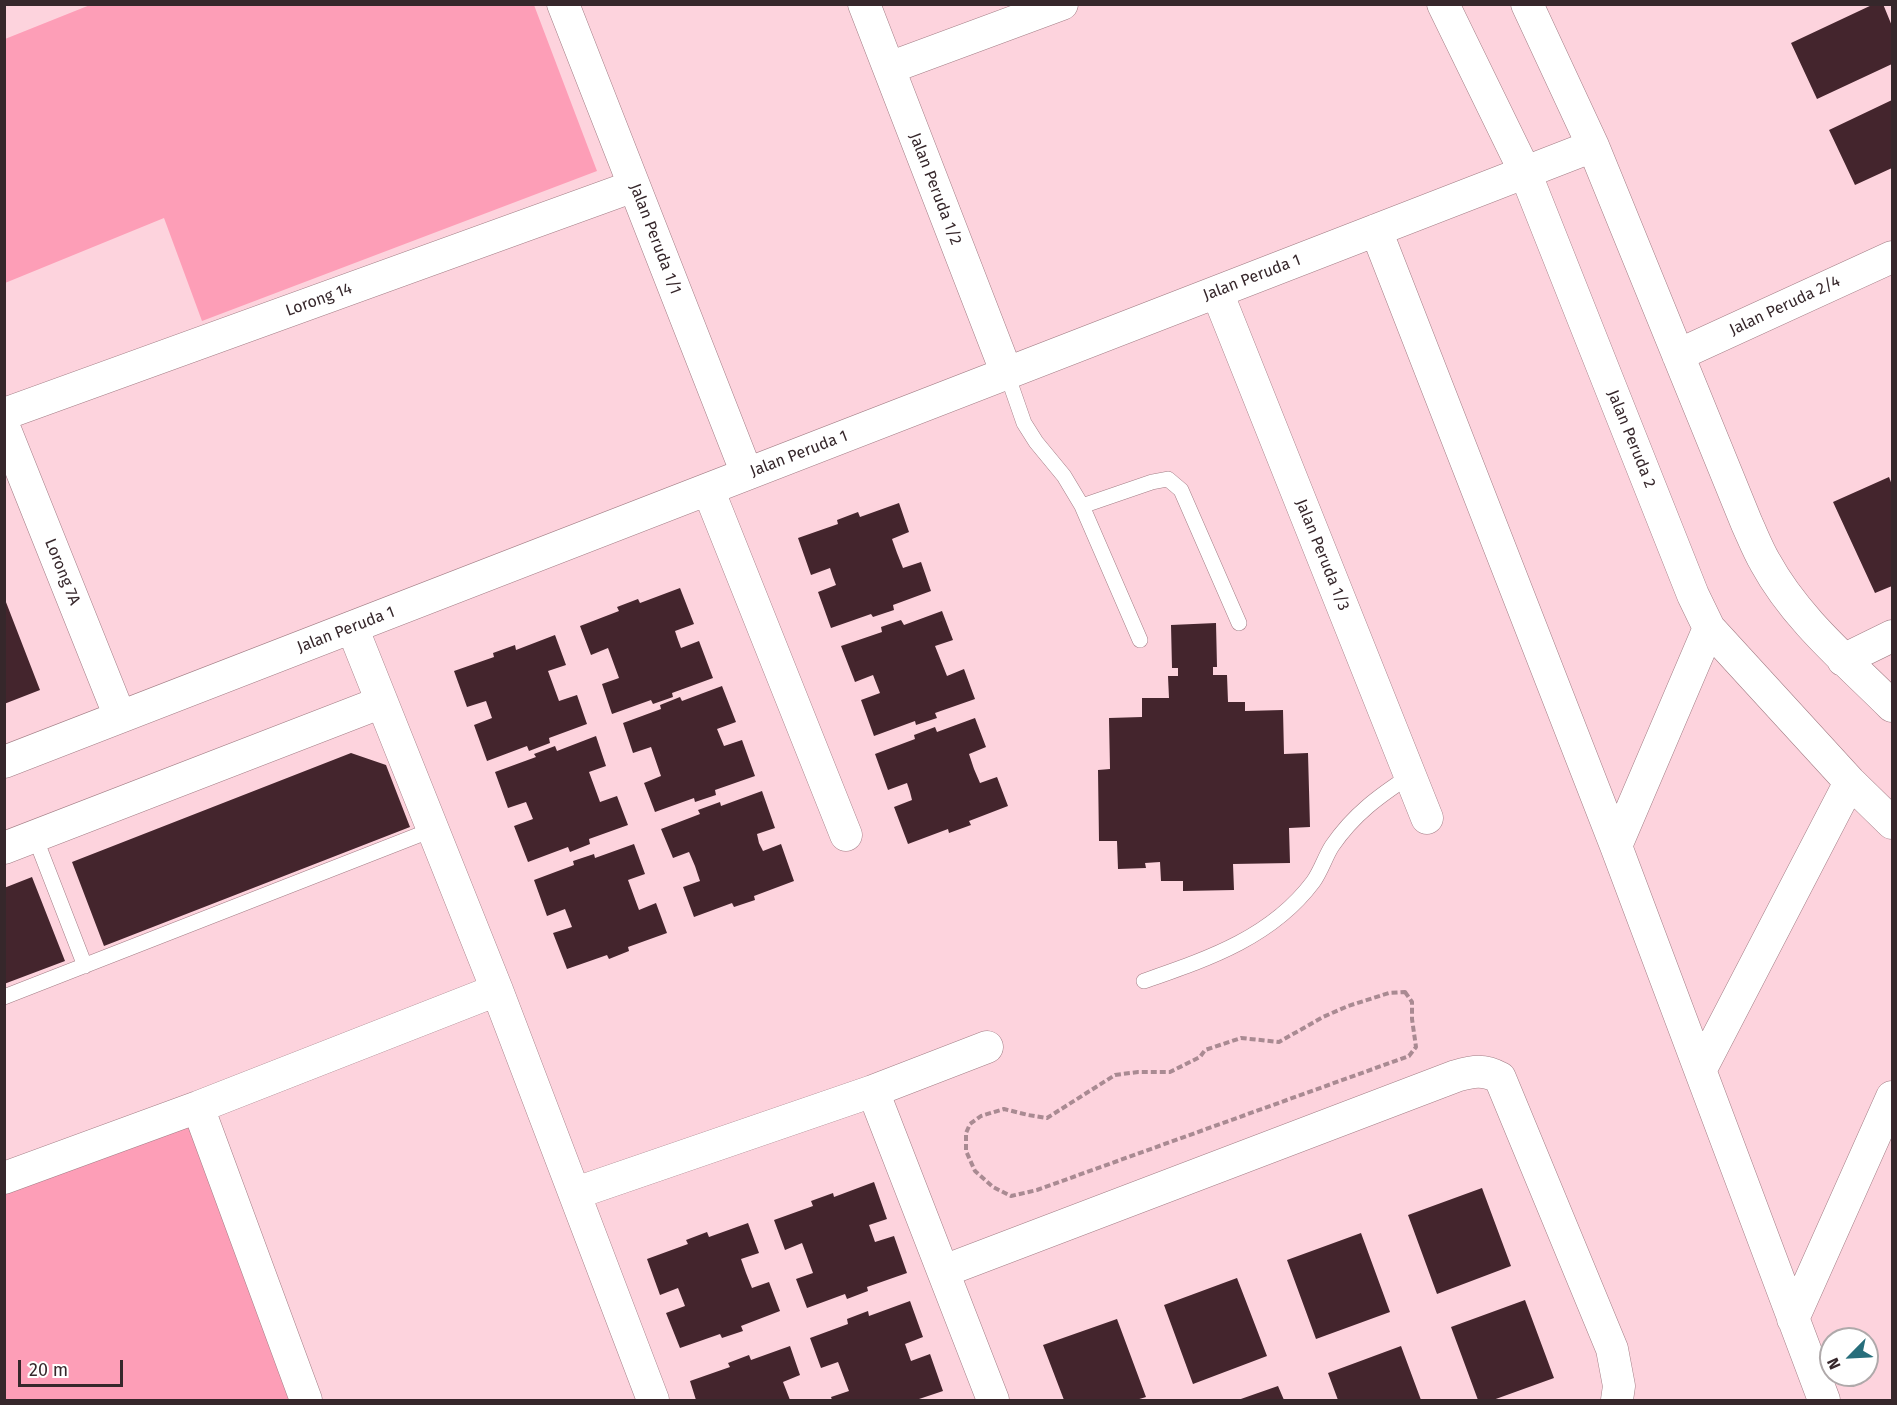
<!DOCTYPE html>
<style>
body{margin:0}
#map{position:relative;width:1897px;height:1405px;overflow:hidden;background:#fdd3dd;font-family:"Fira Sans",sans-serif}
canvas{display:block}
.frame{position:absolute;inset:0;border:6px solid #36272b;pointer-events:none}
.north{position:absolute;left:1819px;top:1327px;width:60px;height:60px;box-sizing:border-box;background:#fff;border:2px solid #afa9aa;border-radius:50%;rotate:246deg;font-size:16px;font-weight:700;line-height:24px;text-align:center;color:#36272b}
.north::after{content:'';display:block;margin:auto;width:21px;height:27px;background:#276e7b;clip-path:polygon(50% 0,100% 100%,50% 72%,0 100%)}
.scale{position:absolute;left:18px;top:1360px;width:105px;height:27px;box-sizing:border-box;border:3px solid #36272b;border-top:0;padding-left:8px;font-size:18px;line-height:21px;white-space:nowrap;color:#36272b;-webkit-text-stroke:4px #fff;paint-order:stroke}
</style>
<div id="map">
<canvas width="1897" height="1405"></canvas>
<div class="frame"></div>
<div class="north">N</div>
<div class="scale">20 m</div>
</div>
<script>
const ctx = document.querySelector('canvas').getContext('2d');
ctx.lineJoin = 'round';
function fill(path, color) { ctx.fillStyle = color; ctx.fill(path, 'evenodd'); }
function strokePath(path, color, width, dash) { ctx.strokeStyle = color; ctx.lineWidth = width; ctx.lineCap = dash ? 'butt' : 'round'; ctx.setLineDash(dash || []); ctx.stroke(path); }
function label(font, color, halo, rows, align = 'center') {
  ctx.font = font + ' "Fira Sans",sans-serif'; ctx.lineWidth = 6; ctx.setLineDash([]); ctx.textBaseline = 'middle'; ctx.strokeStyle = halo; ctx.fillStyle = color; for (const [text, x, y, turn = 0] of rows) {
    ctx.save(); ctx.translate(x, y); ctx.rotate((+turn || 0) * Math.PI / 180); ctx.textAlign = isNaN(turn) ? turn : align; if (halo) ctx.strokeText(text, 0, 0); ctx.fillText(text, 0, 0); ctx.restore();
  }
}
fill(new Path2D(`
 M90 5H534L597 171 202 321 164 218 5 283V39Z
 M194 1125 296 1400H5V1193Z`), '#fd9eb7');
fill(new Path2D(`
 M1874 4H1883L1892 26V64L1817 99 1791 43Z
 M1892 100V168L1855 185 1829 130Z
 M1889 477 1892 485V586L1875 593 1833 502Z
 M899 503 909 532 892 539 897 553 903 568 921 562 931 591 893 605 894 610 873 617 871 614 831 628 818 592 836 585 833 577 830 568 811 575 798 538 838 524 837 520 858 512 860 517Z
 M680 588 694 624 675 631 678 640 681 648 699 641 713 678 672 693 673 697 653 704 651 700 612 714 602 684 619 678 608 648 591 655 580 626 619 611 617 607 638 599 640 603Z
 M4 597 40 690 4 704Z
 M942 611 953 640 935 646 947 676 964 669 975 699 935 713 937 718 916 725 915 721 874 736 861 700 880 693 873 675 855 682 841 646 882 632 881 627 901 620 904 625Z
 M1216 623 1217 667H1213V675H1227L1228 702H1245V711L1283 710 1284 754 1308 753 1310 827 1289 828 1290 863 1233 864 1234 890 1183 891V881H1161L1160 862 1145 863 1146 868 1118 869 1117 841H1099L1098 770 1110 769 1109 718 1142 717V698H1169L1168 676H1178V668H1172L1171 625Z
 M555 635 566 665 548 671 559 701 577 695 587 724 549 738 550 743 529 751 527 746 487 761 474 725 492 718 486 701 467 707 454 671 494 657 493 653 515 645 516 650Z
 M722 686 736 722 717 729 724 746 742 740 755 776 715 790 716 795 695 802 694 798 655 812 644 783 661 776 651 747 633 753 623 723 661 709 660 705 680 697 682 701Z
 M975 718 986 747 969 754 974 769 980 783 997 777 1008 806 969 821 971 825 949 833 948 829 908 844 894 807 912 800 910 792 907 783 888 790 875 754 915 739 914 735 935 727 937 732Z
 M596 736 606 766 589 772 600 802 617 796 628 825 589 839 590 844 570 852 568 847 528 862 514 826 533 819 526 802 508 808 495 772 536 757 534 754 555 746 557 751Z
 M351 753 386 765 410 827 104 946 72 862Z
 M762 791 775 828 757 834 759 843 763 851 781 844 794 881 754 896 755 900 734 907 732 903 694 917 683 887 700 881 695 866 689 852 673 858 661 829 700 814 698 810 720 802 721 806Z
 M634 844 645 874 628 880 639 910 656 903 667 933 628 947 629 951 609 959 607 955 567 969 553 933 572 927 565 909 547 916 534 880 574 865 573 861 594 854 595 858Z
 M32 877 65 961 4 984V888Z
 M874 1182 887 1219 869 1225 875 1242 894 1236 907 1273 867 1287 868 1291 847 1299 845 1294 807 1308 796 1279 813 1273 802 1243 785 1250 774 1220 813 1206 811 1201 833 1193 834 1197Z
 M1482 1188 1511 1266 1437 1294 1408 1215Z
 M748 1223 759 1253 741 1259 746 1273 752 1288 769 1282 780 1311 741 1326 743 1331 722 1338 720 1334 680 1348 666 1313 685 1306 678 1288 660 1295 647 1259 688 1244 686 1240 707 1232 709 1237Z
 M1361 1233 1390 1312 1316 1339 1287 1260Z
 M1237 1278 1267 1356 1193 1384 1164 1305Z
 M1525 1300 1554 1378 1493 1400H1478L1451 1327Z
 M910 1301 923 1337 905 1344 911 1361 930 1354 943 1391 916 1400H832L831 1397 849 1391 838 1362 821 1368 810 1338 848 1324 847 1319 868 1311 869 1316Z
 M1117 1319 1146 1397 1136 1400H1064L1043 1345Z
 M790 1346 800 1375 783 1382 790 1400H696L690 1381 730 1367 728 1363 749 1355 751 1360Z
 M1401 1346 1421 1400H1338L1328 1373Z
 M1278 1386 1284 1400H1238Z`), '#44252d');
const lane = new Path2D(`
 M1007 374 1024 423 1036 442 1064 476 1082 506 1140 640
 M1082 506 1152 482 1168 479 1181 490 1239 623
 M35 837 85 966
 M1144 981C1207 959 1271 938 1313 882 1321 871 1325 857 1332 846 1354 814 1379 796 1411 775
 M4 997 434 829`);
const street = new Path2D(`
 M563 4 747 474
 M864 4 1007 374
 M1443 4 1525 172 1693 595 1709 628 1850 782 1892 823
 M1527 4 1593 146 1747 524C1753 537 1758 550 1765 562 1796 619 1847 661 1892 706
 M889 68 1062 4
 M1376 230 1616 846 1824 1400
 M1217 292 1427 818
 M1678 355 1892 257
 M4 414 634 186
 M4 427 120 717
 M708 489 846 835
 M352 627 497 990 653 1400
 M1843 660 1892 636
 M4 762 1593 146
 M1616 846 1709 628
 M4 848 382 702
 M1701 1069 1850 782
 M873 1091 987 1047
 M198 1107 306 1400
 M4 1178 198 1107 497 990
 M576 1193 873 1091 993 1400
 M944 1271 1456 1076C1473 1071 1484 1069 1500 1078L1612 1349 1619 1386 1617 1400
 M1793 1319 1892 1097`);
strokePath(lane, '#a27d85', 16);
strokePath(street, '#a27d85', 33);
strokePath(new Path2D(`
 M1405 992 1412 1002V1019L1416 1047 1409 1056 1037 1190 1011 1196 993 1187 975 1171 966 1151V1133L970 1124 981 1116 1004 1109 1028 1115 1047 1118 1115 1075 1138 1072H1170L1200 1057 1205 1050 1241 1038 1279 1042 1323 1017 1348 1006 1389 993Z`), '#a98a92', 4, [6, 3]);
strokePath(lane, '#fff', 15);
strokePath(street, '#fff', 32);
label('16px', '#36272b', '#fff', [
 ["Jalan Peruda 1/2",935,189,69],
 ["Jalan Peruda 1/1",655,239,69],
 ["Jalan Peruda 1",1252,278,-21],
 ["Lorong 14",319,300,-20],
 ["Jalan Peruda 2/4",1785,306,-25],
 ["Jalan Peruda 2",1631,439,68],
 ["Jalan Peruda 1",799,454,-21],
 ["Jalan Peruda 1/3",1322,555,68],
 ["Lorong 7A",62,572,68],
 ["Jalan Peruda 1",346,630,-21]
]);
</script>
